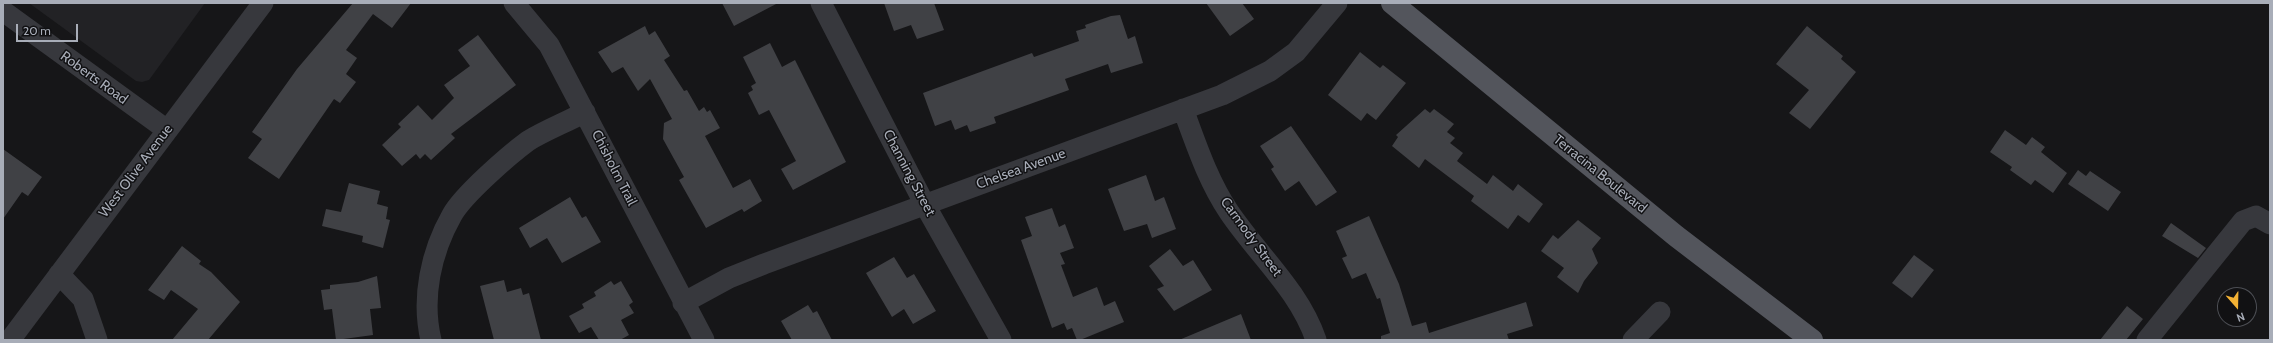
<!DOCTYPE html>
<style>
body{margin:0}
#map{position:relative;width:2273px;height:343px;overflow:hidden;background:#161618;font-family:Cabin,sans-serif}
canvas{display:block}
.frame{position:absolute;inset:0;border:4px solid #a8adb8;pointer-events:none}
.north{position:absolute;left:2217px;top:287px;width:40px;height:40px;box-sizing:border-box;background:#111113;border:1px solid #4d4f55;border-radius:50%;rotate:160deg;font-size:11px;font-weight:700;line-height:16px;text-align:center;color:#a8adb8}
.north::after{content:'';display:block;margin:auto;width:14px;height:18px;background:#f2b134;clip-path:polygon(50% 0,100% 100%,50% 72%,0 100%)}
.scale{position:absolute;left:16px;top:24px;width:62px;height:18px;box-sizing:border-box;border:2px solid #a8adb8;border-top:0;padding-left:5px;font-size:12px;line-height:14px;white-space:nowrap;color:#a8adb8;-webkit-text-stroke:3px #111113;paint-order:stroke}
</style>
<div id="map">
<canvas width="2273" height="343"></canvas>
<div class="frame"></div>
<div class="north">N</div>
<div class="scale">20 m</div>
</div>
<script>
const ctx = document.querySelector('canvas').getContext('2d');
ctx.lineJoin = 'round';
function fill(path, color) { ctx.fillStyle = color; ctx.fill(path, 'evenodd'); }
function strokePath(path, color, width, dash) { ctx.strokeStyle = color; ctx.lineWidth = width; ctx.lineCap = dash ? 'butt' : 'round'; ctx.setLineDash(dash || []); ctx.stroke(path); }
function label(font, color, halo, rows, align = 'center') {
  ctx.font = font + ' Cabin,sans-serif'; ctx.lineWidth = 3; ctx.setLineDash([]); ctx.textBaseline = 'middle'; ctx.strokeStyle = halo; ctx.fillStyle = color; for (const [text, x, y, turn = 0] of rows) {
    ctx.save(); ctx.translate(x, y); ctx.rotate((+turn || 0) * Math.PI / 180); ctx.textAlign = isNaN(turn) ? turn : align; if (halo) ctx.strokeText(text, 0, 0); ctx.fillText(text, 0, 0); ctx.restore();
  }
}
fill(new Path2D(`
 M29 3H205L149 80 142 82 136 81Z`), '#222225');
fill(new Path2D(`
 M353 3H411L392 28 373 14 346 50 357 58 346 74 356 82 340 103 334 99 279 179 248 158 262 139 252 132 297 69Z
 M722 3H778L734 26Z
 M884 3H934L944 30 917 39 911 25 894 31Z
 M1206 3H1242L1254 19 1230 36Z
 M1120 15 1128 39 1135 36 1143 63 1111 73 1108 64 1065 79 1069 90 994 117 996 123 970 132 967 125 955 130 951 120 935 126 923 93 1032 53 1034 57 1079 41 1076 31 1086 28 1085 25 1111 16Z
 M645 26 649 35 655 31 670 56 664 60 684 91 687 90 699 111 704 107 707 112 710 110 720 128 705 136 733 188 750 179 762 201 744 212 742 209 706 228 679 180 684 177 663 139 664 123 672 119 650 79 638 91 623 67 612 73 598 52Z
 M1807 26 1843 56 1841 59 1856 72 1810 129 1789 113 1809 90 1776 64Z
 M478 35 516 85 451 134 455 138 431 160 425 154 420 159 416 154 402 166 382 145 401 127 398 124 418 105 432 120 454 98 444 85 470 66 458 50Z
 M770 43 782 67 795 60 846 162 793 190 781 169 796 161 769 110 759 115 748 93 753 90 751 86 756 83 743 57Z
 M1360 52 1380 68 1383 65 1406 83 1376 120 1367 113 1361 121 1328 95Z
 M1425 109 1430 113 1434 109 1454 124 1447 132 1455 138 1450 143 1463 153 1457 161 1487 184 1493 175 1513 191 1518 184 1543 204 1529 223 1518 215 1508 229 1471 201 1474 196 1425 159 1419 168 1392 146 1398 137 1396 135Z
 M1291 126 1337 192 1316 206 1299 181 1285 191 1271 169 1274 167 1260 146Z
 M2005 130 2026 145 2032 137 2045 147 2041 152 2067 173 2053 193 2035 180 2031 185 2010 170 2012 167 1990 152Z
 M3 149 42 177 28 196 22 192 3 219Z
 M2078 170 2086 176 2090 171 2121 192 2108 211 2068 184Z
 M1146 175 1155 201 1164 197 1176 229 1152 238 1147 224 1124 231 1108 189Z
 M349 183 380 191 377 204 388 207 386 219 390 220 383 248 362 242 363 236 322 226 326 209 341 212Z
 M570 197 582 218 586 216 601 242 562 263 547 238 530 248 519 228Z
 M1052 208 1059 227 1065 224 1074 248 1060 253 1065 264 1061 265 1073 297 1097 287 1104 306 1115 301 1124 322 1080 340H1077L1072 328 1067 330 1064 323 1052 328 1021 240 1032 236 1025 217Z
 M1369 216 1399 284 1412 326 1426 322 1429 333 1526 302 1533 326 1507 334 1509 340H1381V336L1390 333 1380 298 1377 299 1366 273 1352 279 1342 258 1347 256 1336 231Z
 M1578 220 1601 238 1592 249 1598 263 1584 281 1578 293 1557 277 1564 268 1541 251 1553 235 1558 239Z
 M2171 223 2206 248 2198 258 2162 236Z
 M182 246 201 261 199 264 211 272 240 302 208 340H172L198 309 171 290 164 300 148 290Z
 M1170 249 1183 266 1193 260 1212 290 1174 311 1157 289 1164 286 1149 266Z
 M1914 255 1934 270 1912 298 1892 283Z
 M894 257 907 278 914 274 936 311 913 324 904 309 892 317 866 273Z
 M377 276 381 308 370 309 373 335 336 340 332 309 324 310 321 290 330 289V285L358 282Z
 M504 280 507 292 521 288 523 295 529 293 541 340H494L480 286Z
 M611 281 614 285 621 281 633 302 629 305 634 313 621 320 629 335 620 340H599L591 327 579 333 569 316 584 308 582 304 596 296 594 292Z
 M808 305 813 313 817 311 832 340H792L781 321Z
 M2127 306 2143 319 2126 340H2100Z
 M1241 314 1251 340H1179Z`), '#404145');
strokePath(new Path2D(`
 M514 3 549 45 704 340
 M821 3 925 205 1001 340
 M3 11 167 130
 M1183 109C1196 144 1208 181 1229 212 1258 255 1299 290 1316 340
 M59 274 83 299 97 340
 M683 303 729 278 764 264 1222 95 1270 71 1296 52 1337 3
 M10 340 263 3
 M431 340C421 298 431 252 452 215 463 195 509 155 528 141 546 130 567 122 585 112
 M1633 340 1660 312
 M2147 340 2243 221 2256 216 2270 224`), '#37383d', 21);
strokePath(new Path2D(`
 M1392 3 1676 236 1812 340`), '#53555c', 22);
label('14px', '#a8adb8', '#111113', [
 ["Roberts Road",94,78,36],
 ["Chisholm Trail",614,168,63],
 ["Chelsea Avenue",1021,169,-20],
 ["West Olive Avenue",136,171,-53],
 ["Channing Street",909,173,62],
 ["Terracina Boulevard",1600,174,39],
 ["Carmody Street",1251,237,54]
]);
</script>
